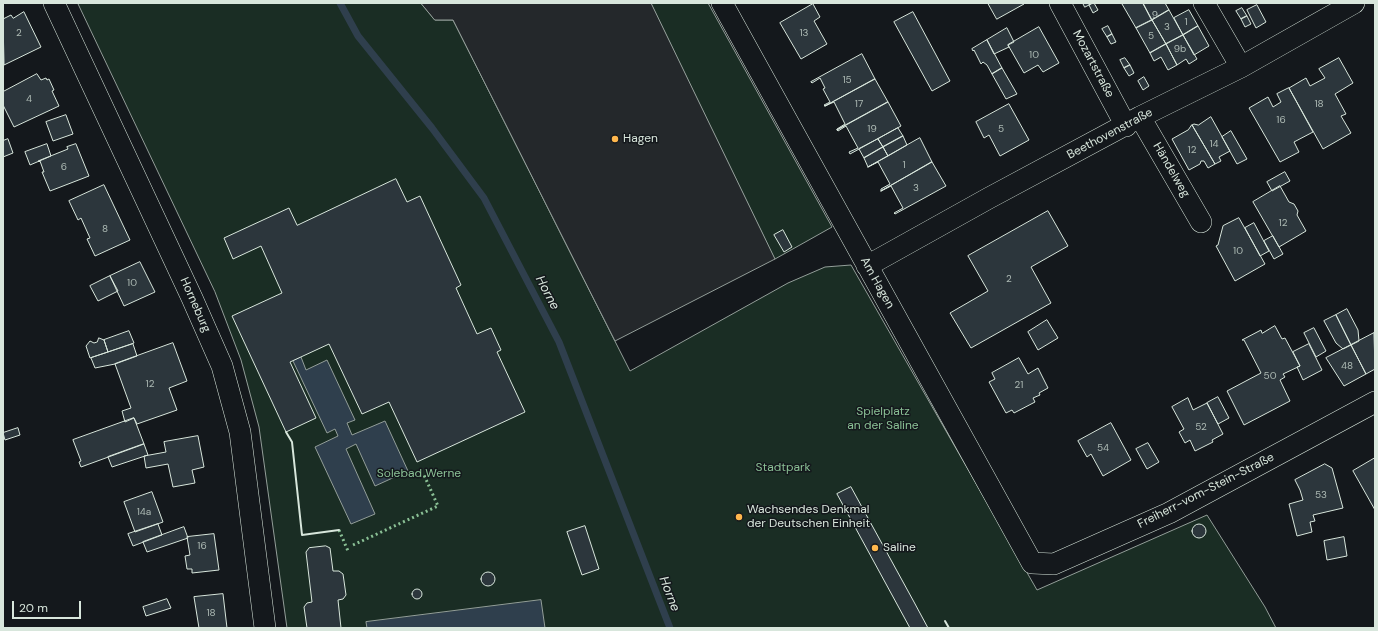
<!DOCTYPE html>
<meta charset="utf-8">
<style>
body{margin:0}
#map{position:relative;width:1378px;height:631px;overflow:hidden;background:#14181c;font-family:"DM Sans",sans-serif}
canvas{display:block}
.frame{position:absolute;inset:0;border:4px solid #d8e6dc;pointer-events:none}
.scale{position:absolute;left:12px;top:601px;width:69px;height:18px;box-sizing:border-box;border:2px solid #d8e6dc;border-top:0;padding-left:5px;font-size:12px;line-height:14px;white-space:nowrap;color:#d8e6dc;-webkit-text-stroke:3px #14181c;paint-order:stroke}
</style>
<div id="map">
<canvas width="1378" height="631"></canvas>
<div class="frame"></div>
<div class="scale">20 m</div>
</div>
<script>
const ctx = document.querySelector('canvas').getContext('2d');
ctx.lineJoin = 'round';
function fill(path, color) { ctx.fillStyle = color; ctx.fill(path, 'evenodd'); }
function strokePath(path, color, width, dash) { ctx.strokeStyle = color; ctx.lineWidth = width; ctx.lineCap = dash ? 'butt' : 'round'; ctx.setLineDash(dash || []); ctx.stroke(path); }
function label(font, color, halo, rows, align = 'center') {
  ctx.font = font + ' "DM Sans",sans-serif'; ctx.lineWidth = 3; ctx.setLineDash([]); ctx.textBaseline = 'middle'; ctx.strokeStyle = halo; ctx.fillStyle = color; for (const [text, x, y, turn = 0] of rows) {
    ctx.save(); ctx.translate(x, y); ctx.rotate((+turn || 0) * Math.PI / 180); ctx.textAlign = isNaN(turn) ? turn : align; if (halo) ctx.strokeText(text, 0, 0); ctx.fillText(text, 0, 0); ctx.restore();
  }
}
const green = new Path2D(`
 M78 3H421L435 20H453L630 371 788 283 825 267 851 265 1037 590 1207 515 1265 607 1276 628H287L259 427 241 360 215 292Z
 M651 3H708L832 227 775 259Z`);
fill(green, '#1a2d24');
strokePath(green, '#939e99', 1);
const parking = new Path2D(`
 M421 3H651L775 259 615 341 453 20H435Z`);
fill(parking, '#24282b');
strokePath(parking, '#939e99', 1);
const water = new Path2D(`
 M301 357 306 370 327 360 355 420 347 423 352 435 385 421 408 471 375 486 356 444 346 449 375 514 351 524 315 447 338 436 335 429 327 433 293 361Z
 M541 600 545 628H367L366 622Z`);
fill(water, '#2f3f4d');
strokePath(water, '#939e99', 1);
strokePath(new Path2D(`
 M340 3 358 36 432 128 484 198 559 342 670 628`), '#2f3f4d', 7);
const building = new Path2D(`
 M988 3H1023L1024 4 997 19Z
 M1083 3H1093L1085 7Z
 M1093 3H1094L1098 10 1093 13 1089 5Z
 M1124 3H1143L1152 20 1136 28 1122 4Z
 M1143 3H1165L1169 10 1152 20Z
 M813 4 820 17 814 21 827 44 801 59 780 23Z
 M1257 5 1266 22 1256 28 1247 10Z
 M1242 8 1247 16 1241 19 1236 11Z
 M1169 10 1183 35 1166 44 1152 20Z
 M1189 10 1198 26 1183 35 1174 18Z
 M24 12 41 47 4 65 3 19 11 15 13 18Z
 M913 12 950 81 932 91 894 22Z
 M1247 16 1251 24 1245 27 1241 19Z
 M1152 20 1166 44 1150 53 1136 28Z
 M1108 26 1112 34 1107 37 1102 29Z
 M1198 26 1209 46 1194 55 1183 35Z
 M1039 27 1059 63 1043 72 1038 65 1024 73 1008 45Z
 M1007 28 1014 42 1008 45 1009 47 994 54 987 40Z
 M1112 34 1116 42 1111 44 1107 37Z
 M1183 35 1197 59 1189 64 1186 59 1177 65 1166 44Z
 M987 40 1002 68 992 74 987 65 983 62 981 64 974 50 973 51 972 49Z
 M1166 44 1177 65 1168 70 1161 57 1154 61 1150 53Z
 M862 54 875 79 825 106 824 105 830 102 823 89 825 88 820 78 812 83 811 82Z
 M1125 58 1130 65 1124 68 1120 60Z
 M1339 58 1353 83 1335 94 1346 114 1341 116 1351 133 1323 149 1289 88 1306 78 1310 86 1325 78 1319 69Z
 M1130 65 1134 73 1129 76 1124 68Z
 M1002 68 1017 94 1006 99 992 74Z
 M37 74 41 80 46 78 47 80 49 79 54 90 52 91 59 106 14 127 3 105V92Z
 M1144 77 1149 86 1143 90 1138 81Z
 M875 79 888 102 837 130V129L845 124 834 102 825 106Z
 M1289 88 1313 132 1294 142 1299 152 1280 162 1249 108 1268 97 1273 107 1281 102 1277 94Z
 M888 102 901 126 850 154 849 152 858 148 846 126 838 131 837 130Z
 M1009 104 1029 140 1000 156 989 135 984 138 976 122Z
 M66 115 73 134 53 141 46 122Z
 M1211 117 1230 151 1219 157 1221 161 1215 164 1192 125 1194 124 1198 125Z
 M1192 125 1215 164 1208 168 1204 161H1201L1200 164 1189 170 1172 139 1188 130Z
 M898 128 903 136 883 147 878 139Z
 M1231 131 1247 159 1237 164 1222 137Z
 M903 136 907 145 888 156 883 147Z
 M920 138 932 162 881 191V189L890 184 878 162 868 167Z
 M8 139 13 153 3 157V141Z
 M878 139 883 147 864 158 859 149Z
 M47 144 51 156 30 165 25 152Z
 M76 144 89 176 50 191 42 172H44L40 161 39 162 38 161 68 149 67 147Z
 M883 147 888 156 868 167 864 158Z
 M932 162 946 186 895 214 894 213 903 208 891 186 881 191Z
 M1285 172 1290 181 1272 191 1267 182Z
 M396 179 407 202 420 196 461 285 456 288 477 334 491 328 501 350 497 352 525 412 417 462 389 402 362 414 329 344 290 362 316 418 286 432 232 316 282 293 261 246 233 259 224 238 289 208 297 225Z
 M104 185 130 240 95 256 87 239 90 238 81 218 78 220 69 201Z
 M1280 186 1289 202 1294 204 1298 211 1297 215 1306 231 1279 247 1253 202Z
 M1048 211 1068 246 1031 267 1051 303 971 348 950 313 988 291 968 256Z
 M1239 218 1265 264 1235 281 1216 246 1218 245 1223 226Z
 M1254 223 1269 251 1260 256 1245 228Z
 M783 230 792 247 784 252 774 235Z
 M1273 236 1283 254 1274 259 1264 241Z
 M140 262 155 292 124 306 110 276Z
 M110 276 118 291 98 301 90 286Z
 M1347 309 1358 330 1359 341 1351 345 1336 315Z
 M1336 315 1351 345 1343 349 1336 343 1324 321Z
 M1047 320 1058 338 1038 350 1028 332Z
 M1275 326 1282 339 1285 338 1300 366 1283 374 1285 377 1280 380 1290 401 1244 425 1227 391 1261 373 1244 340H1242L1261 330 1262 333Z
 M1314 328 1326 351 1316 357 1304 333Z
 M129 331 134 343 108 352 104 340Z
 M1374 333 1375 369 1366 374 1351 345Z
 M99 338 104 340 108 352 90 358 86 346 90 341 94 343 97 342Z
 M173 343 187 381 169 388 177 410 137 424 134 418 125 422 122 411 131 408 115 364Z
 M133 344 137 356 115 364 95 368 91 358Z
 M1309 344 1322 370 1303 380 1297 367 1300 366 1293 352Z
 M1351 345 1366 374 1344 386 1326 358Z
 M1019 358 1028 374 1038 368 1048 388 1039 393 1040 395 1033 398 1035 402 1014 413 1012 410 1006 413 989 382 995 379 992 373Z
 M1218 397 1229 418 1218 424 1207 403Z
 M1188 398 1193 410 1207 403 1223 434 1212 440 1213 442 1195 451 1190 440 1185 443 1179 432 1184 429 1172 407Z
 M134 418 144 444 81 467 79 462 81 461 73 440Z
 M1111 423 1131 460 1103 476 1091 454 1087 457 1078 441Z
 M18 428 20 435 5 440 3 433Z
 M198 436 204 467 192 470 195 483 173 487 168 464 146 468 144 456 166 452 164 442Z
 M1148 443 1159 462 1147 469 1136 449Z
 M144 444 148 455 112 467 108 457Z
 M1375 458V510L1353 471Z
 M1325 464 1332 468 1343 508 1313 515 1315 521 1310 522 1312 532 1297 536 1289 504 1303 500 1300 490 1295 480Z
 M851 487 914 602 928 628H910L837 494Z
 M152 492 163 522 135 532 124 502Z
 M158 524 162 535 133 546 128 534Z
 M1192 531a7 7 0 1 1 14 0a7 7 0 1 1-14 0Z
 M585 526 599 569 582 575 567 532Z
 M184 527 188 538 147 552 143 542Z
 M214 534 219 570 192 573V569H187L185 556 190 555 187 537Z
 M1344 537 1347 556 1327 560 1324 541Z
 M326 546 330 548 333 571H339L343 574 346 595 343 599 338 600 341 628H307L304 607 307 603 312 602 306 552 309 548Z
 M481 579a7 7 0 1 1 14 0a7 7 0 1 1-14 0Z
 M412 594a5 5 0 1 1 10 0a5 5 0 1 1-10 0Z
 M223 594 227 628H199L194 597Z
 M167 599 171 608 146 616 143 607Z`);
fill(building, '#2c363c');
strokePath(building, '#d8e6dc', 1);
const street = new Path2D(`
 M54 3 192 298 222 366 240 432 265 628
 M722 3 1032 563 1054 564 1169 513 1375 402
 M1060 3 1126 126
 M1204 3 1241 67
 M1140 117 1201 222
 M867 266 989 198 1140 117 1241 67 1354 3`);
strokePath(street, '#d8e6dc', 22);
strokePath(street, '#14181c', 21);
strokePath(new Path2D(`
 M339 530 348 551
 M353 545 438 506 424 475`), '#8ac095', 3, [2, 3]);
strokePath(new Path2D(`
 M286 432 292 442 302 535 339 530
 M945 621 949 628`), '#d8e6dc', 2);
for (const [x, y, r, color] of [
 [615,139,4,"#ffb74d"],
 [739,517,4,"#ffb74d"],
 [875,548,4,"#ffb74d"]
]) { const dot = new Path2D(); dot.arc(x, y, r, 0, 2 * Math.PI); ctx.fillStyle = color; ctx.fill(dot); strokePath(dot, '#14181c', 1.5); }
label('10px', '#adbab4', null, [
 ["9",1155,15],
 ["1",1186,22],
 ["3",1167,27],
 ["2",19,33],
 ["13",804,33],
 ["5",1151,36],
 ["9b",1180,49],
 ["10",1034,55],
 ["15",847,80],
 ["4",29,99],
 ["17",859,104],
 ["18",1319,104],
 ["16",1281,120],
 ["19",872,129],
 ["5",1001,129],
 ["14",1214,144],
 ["12",1192,150],
 ["1",904,165],
 ["6",64,167],
 ["3",916,188],
 ["12",1283,223],
 ["8",105,229],
 ["10",1238,251],
 ["2",1009,279],
 ["10",132,283],
 ["48",1347,366],
 ["50",1270,376],
 ["12",150,384],
 ["21",1019,385],
 ["52",1201,427],
 ["54",1103,448],
 ["53",1321,495],
 ["14a",144,512],
 ["16",202,546],
 ["18",211,613]
]);
label('12px', '#d8e6dc', '#14181c', [
 ["Mozartstraße",1093,64,62],
 ["Beethovenstraße",1110,134,-28],
 ["Händelweg",1171,170,60],
 ["Am Hagen",877,283,61],
 ["Horneburg",195,305,66],
 ["Freiherr-vom-Stein-Straße",1206,491,-27]
]);
label('12px', '#d8e6dc', '#14181c', [
 ["Hagen",623,139],
 ["Wachsendes Denkmal",747,510],
 ["der Deutschen Einheit",747,524],
 ["Saline",883,548]
], 'left');
label('12px', '#8ac095', '#14181c', [
 ["Spielplatz",883,412],
 ["an der Saline",883,426],
 ["Stadtpark",783,468],
 ["Solebad Werne",419,474]
]);
label('italic 13px', '#d8e6dc', '#14181c', [
 ["Horne",547,293,62],
 ["Horne",669,594,69]
]);
</script>
